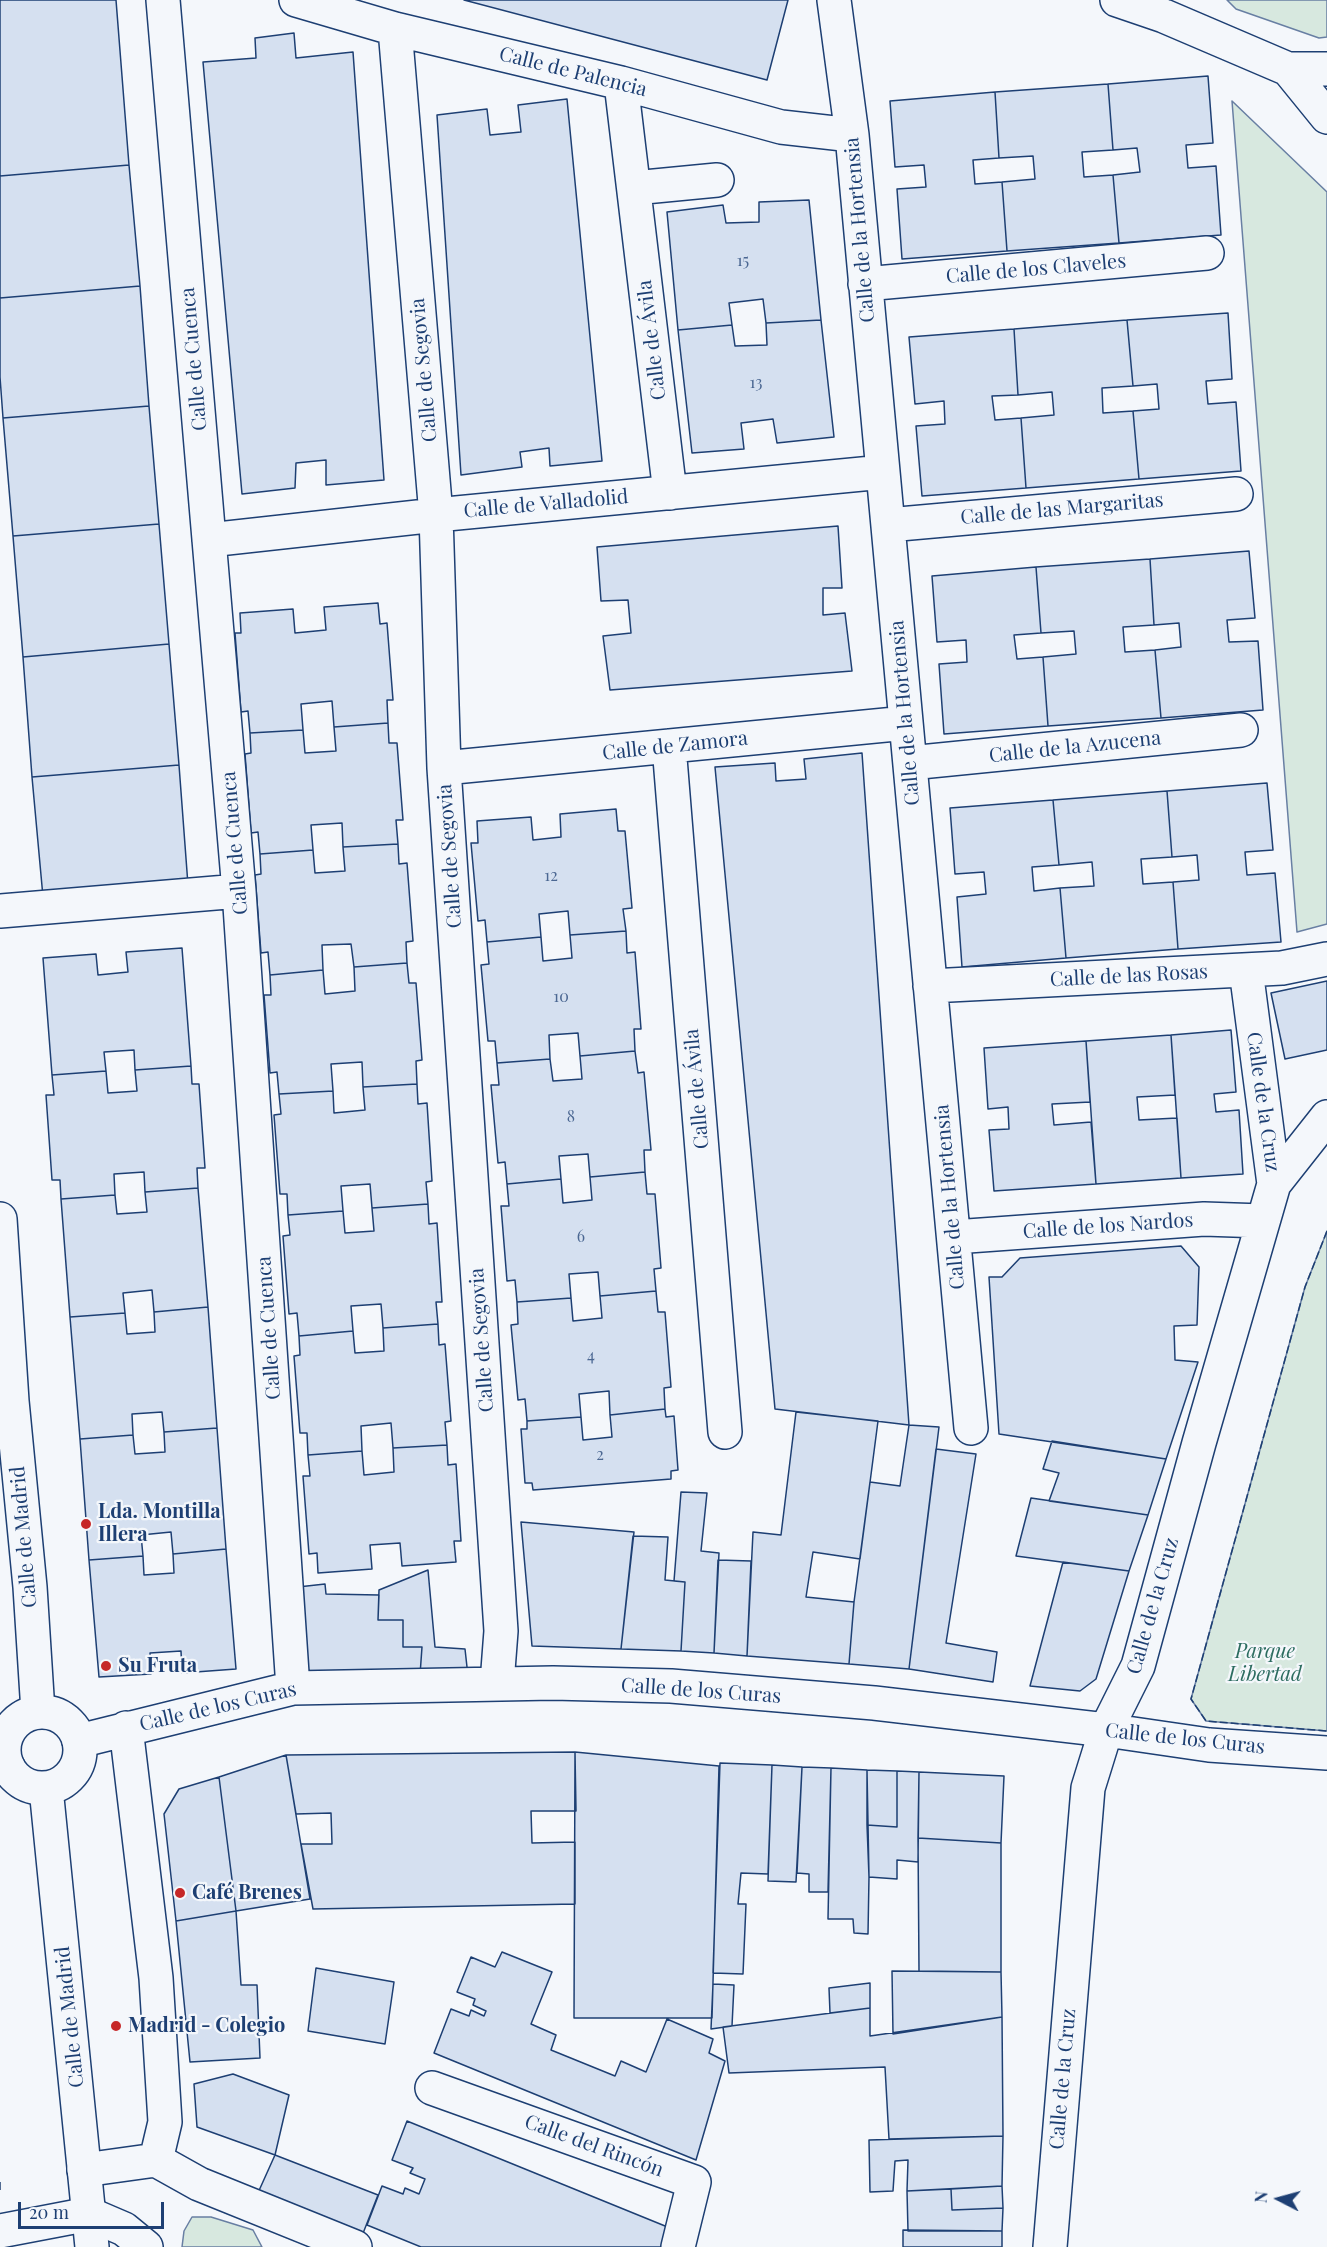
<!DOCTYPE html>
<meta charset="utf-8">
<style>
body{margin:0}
#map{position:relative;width:1327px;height:2247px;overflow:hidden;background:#f4f7fb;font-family:"Playfair Display",serif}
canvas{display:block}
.north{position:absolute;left:1249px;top:2169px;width:60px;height:60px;-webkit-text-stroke:4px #f4f7fb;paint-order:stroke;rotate:276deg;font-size:16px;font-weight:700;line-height:24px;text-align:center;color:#1d3f73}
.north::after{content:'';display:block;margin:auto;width:21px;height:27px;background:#1d3f73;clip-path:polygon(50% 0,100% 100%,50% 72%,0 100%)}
.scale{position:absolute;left:18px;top:2202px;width:146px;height:27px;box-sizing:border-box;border:3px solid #1d3f73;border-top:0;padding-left:8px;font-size:18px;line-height:21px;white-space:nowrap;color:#1d3f73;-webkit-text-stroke:4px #f4f7fb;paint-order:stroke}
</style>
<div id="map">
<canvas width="1327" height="2247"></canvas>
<div class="north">N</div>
<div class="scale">20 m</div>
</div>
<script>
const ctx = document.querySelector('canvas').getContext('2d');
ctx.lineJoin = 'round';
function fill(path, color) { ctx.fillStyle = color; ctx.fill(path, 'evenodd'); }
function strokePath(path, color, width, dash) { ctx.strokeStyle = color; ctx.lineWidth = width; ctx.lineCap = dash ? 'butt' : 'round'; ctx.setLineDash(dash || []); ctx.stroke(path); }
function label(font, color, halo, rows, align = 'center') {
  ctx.font = font + ' "Playfair Display",serif'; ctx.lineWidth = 4.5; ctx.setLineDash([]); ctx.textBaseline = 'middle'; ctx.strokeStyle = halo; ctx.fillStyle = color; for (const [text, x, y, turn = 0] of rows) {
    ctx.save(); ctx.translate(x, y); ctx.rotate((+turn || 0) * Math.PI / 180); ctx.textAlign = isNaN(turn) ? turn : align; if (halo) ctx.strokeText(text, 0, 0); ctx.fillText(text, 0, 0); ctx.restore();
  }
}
const green = new Path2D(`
 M1227 0H1327V37L1319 38 1236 9Z
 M1232 101 1327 192V924L1297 932Z
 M1327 1231V1731L1206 1721 1191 1699 1305 1287Z
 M192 2217H211L253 2230 262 2247H182L184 2231Z`);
fill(green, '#d7e8df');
strokePath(green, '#687fa3', 1.5);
const building = new Path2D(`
 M0 0H116L129 165 0 176Z
 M464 0H788L767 80Z
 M294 33 296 58 353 52 384 480 326 485V460L296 463 295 488 242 494 203 62 256 58 255 38Z
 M1208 76 1213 143 1186 145 1188 168 1216 166 1221 235 1119 243 1113 175 1140 172 1137 148 1113 150 1108 84Z
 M1108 84 1113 150 1082 152 1084 177 1113 175 1119 243 1007 251 1002 182 1035 179 1033 156 999 158 995 92Z
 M995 92 999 158 973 160 975 184 1002 182 1007 251 902 259 897 189 926 187 924 165 895 167 890 101Z
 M567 99 602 461 550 466 549 448 520 452 522 467 461 475 437 115 487 109 490 135 521 132 518 105Z
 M129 165 140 286 0 298V176Z
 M809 200 821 320 766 323 763 299 729 303 732 325 678 330 667 212 723 205 726 223 759 222V202Z
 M140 286 149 406 3 418 0 377V298Z
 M1228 313 1232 379 1206 381 1208 404 1236 402 1241 471 1139 479 1133 411 1159 409 1157 384 1133 386 1127 320Z
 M821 320 834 437 777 443 773 419 741 423 744 449 692 453 678 330 732 325 735 346 767 345 766 323Z
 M1127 320 1133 386 1102 388 1103 413 1133 411 1139 479 1026 488 1021 418 1054 415 1052 392 1018 395 1014 329Z
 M1014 329 1018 395 992 396 995 420 1021 418 1026 488 922 496 916 426 945 424 944 401 915 404 909 337Z
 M149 406 159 524 13 536 3 418Z
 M159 524 169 644 23 657 13 536Z
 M838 526 842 588H823V615L845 613 852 671 610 690 603 636 631 633 628 600 601 601 597 547Z
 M1249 551 1255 618 1227 620 1229 642 1258 641 1263 710 1161 718 1155 650 1181 647 1179 623 1154 625 1150 559Z
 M1150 559 1154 625 1123 627 1125 652 1155 650 1161 718 1048 726 1043 657 1076 654 1074 631 1041 633 1036 567Z
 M1036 567 1041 633 1014 635 1017 659 1043 657 1048 726 944 734 939 664 967 662 966 640 937 642 932 576Z
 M378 603 380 624 387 623 393 700H387L388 723 334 727 332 701 301 704 303 730 250 733 248 711 241 712 235 633H241L240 613 293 609 295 633 326 630 324 607Z
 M169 644 179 765 32 777 23 657Z
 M388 723 389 743H397L403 820H396L398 844 343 847 342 823 311 825 313 850 260 854 258 832 251 833 245 754 251 753 250 733 303 730 305 753 336 751 334 727Z
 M862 753 909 1425 775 1409 715 767 775 763 776 781 806 779 804 759Z
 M179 765 188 885 43 897 32 777Z
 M1267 783 1273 850 1245 852 1247 875 1275 873 1281 942 1178 949 1173 882 1199 880 1197 855 1172 857 1167 791Z
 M1167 791 1172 857 1141 859 1143 884 1173 882 1178 949 1066 958 1060 888 1094 886 1092 862 1059 865 1053 800Z
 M1053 800 1059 865 1032 867 1034 891 1060 888 1066 958 962 967 957 897 986 894 984 872 955 874 950 808Z
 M616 809 618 831H625L632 908 623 909 626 931 570 935 568 911 539 914 541 937 487 942 485 920 478 921 471 843H478L477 821 531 817 533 840 561 837 560 814Z
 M398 844 399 864 407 863 413 941 406 942 407 963 354 967 351 944 322 945 323 970 270 975 268 952 261 953 255 875 261 874 260 854 313 850 315 873 345 871 343 847Z
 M626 931 627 953 635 952 641 1029H634L635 1051 580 1056 578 1033 549 1035 550 1059 497 1063 495 1041H488L481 965 489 964 487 942 541 937 543 961 572 958 570 935Z
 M182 948 191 1066 135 1070 134 1050 104 1052 106 1071 52 1075 43 958 96 954 98 975 128 972 126 952Z
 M407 963 409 983H416L422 1060 416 1061 417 1084 363 1087 362 1062 331 1064 333 1091 279 1094 277 1072 270 1073 264 995H271L270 975 323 970 325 994 355 991 354 967Z
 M1327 981V1050L1285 1059 1271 993Z
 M1231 1030 1236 1092 1214 1094 1216 1112 1239 1110 1243 1174 1181 1178 1171 1035Z
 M1171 1035 1175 1095 1137 1097 1139 1120 1177 1118 1181 1178 1096 1184 1086 1041Z
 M1086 1041 1090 1102 1052 1104 1054 1125 1091 1122 1096 1184 994 1191 989 1130 1009 1129 1008 1107 988 1109 984 1048Z
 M635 1051 638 1073 644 1072 651 1150H644L645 1172 590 1177 588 1154 559 1156 561 1179 507 1184 505 1162 498 1163 491 1085H499L497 1063 550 1059 553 1081 582 1079 580 1056Z
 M191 1066 192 1084H199L205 1168H197L198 1188 145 1192 144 1172 114 1174 115 1195 61 1199 60 1180H52L46 1095H54L52 1075 106 1071 108 1093 137 1091 135 1070Z
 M417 1084 418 1104 427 1103 432 1181 426 1182 428 1204 372 1208 370 1184 341 1186 343 1211 288 1215 287 1194H280L274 1115 281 1114 279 1094 333 1091 334 1113 365 1110 363 1087Z
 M645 1172 647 1194H655L661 1268 654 1269 656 1291 600 1296 598 1272 569 1274 571 1298 517 1302 515 1280 507 1281 501 1206H509L507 1184 561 1179 563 1203 592 1200 590 1177Z
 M198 1188 208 1307 154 1312 152 1290 123 1293 125 1313 70 1317 61 1199 115 1195 117 1214 147 1212 145 1192Z
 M428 1204 429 1224 437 1223 442 1302H436L438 1324 383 1328 381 1304 351 1306 353 1331 299 1336 297 1313 289 1314 283 1236 290 1235 288 1215 343 1211 345 1233 374 1231 372 1208Z
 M1181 1246 1199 1267 1197 1325 1174 1326 1175 1360 1198 1362 1166 1459 999 1434 989 1277H1002L1020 1258Z
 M656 1291 658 1312H665L671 1387 664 1388 665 1409 610 1415 609 1391 579 1394 581 1417 527 1421 525 1399 518 1400 511 1325 518 1324 517 1302 571 1298 573 1321 602 1318 600 1296Z
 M208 1307 217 1428 164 1432 162 1412 132 1414 133 1435 80 1439 70 1317 125 1313 127 1334 155 1332 154 1312Z
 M438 1324 439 1345 445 1344 451 1421 445 1422 447 1445 393 1448 391 1423 361 1426 362 1451 308 1455 307 1433H300L294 1356 300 1355 299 1336 353 1331 355 1353 384 1351 383 1328Z
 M665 1409 666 1417 674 1416 678 1470 671 1471V1479L533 1490 532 1483H525L521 1429H527V1421L581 1417 583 1440 612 1437 610 1415Z
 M796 1412 878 1421 860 1559 813 1552 806 1597 854 1602 849 1664 747 1656 753 1532 781 1535Z
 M909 1425 939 1427 909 1669 849 1664 854 1602 870 1482 900 1486Z
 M217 1428 226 1549 173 1554 171 1532 141 1535 143 1556 89 1560 80 1439 133 1435 135 1454 165 1452 164 1432Z
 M1052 1441 1166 1459 1148 1515 1049 1501 1059 1473 1043 1469Z
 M447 1445 448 1465 456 1464 461 1541H454L456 1562 402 1566 400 1543 370 1545 372 1569 318 1573 317 1553 309 1554 303 1476H310L308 1455 362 1451 364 1475 394 1472 393 1448Z
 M936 1449 976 1454 946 1643 997 1652 993 1682 909 1669Z
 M681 1492 707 1493 701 1551 719 1553 714 1653 681 1651 685 1582 674 1581Z
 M1031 1498 1148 1515 1129 1571 1016 1556Z
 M521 1522 634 1532 621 1649 532 1646Z
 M633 1536 668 1537 665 1580 685 1582 681 1651 621 1649Z
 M226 1549 236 1669 182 1673 181 1651 150 1653 151 1674 99 1677 89 1560 143 1556 144 1575 174 1573 173 1554Z
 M718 1560 751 1561 747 1656 714 1653Z
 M1063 1562 1129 1571 1096 1679 1080 1691 1030 1686Z
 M428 1570 435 1647 465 1649 468 1676 420 1675 422 1647H403V1620H378L379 1590Z
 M325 1584 326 1594 379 1595 378 1620H403V1647H422L420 1675 301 1673 298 1587Z
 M575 1752 576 1811H531L532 1843 575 1842V1904L313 1909 301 1844H332L331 1813 296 1814 286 1755Z
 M575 1752 719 1766 712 2018H574Z
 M286 1755 310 1899 236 1911 219 1777Z
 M720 1763 772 1765 768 1874 741 1873 738 1904H746L743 1974 713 1973Z
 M772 1765 802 1767 796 1882 768 1881Z
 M802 1767 831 1768 828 1892H809V1874L797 1873Z
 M831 1768 867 1770 869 1877 868 1934 854 1933 853 1919H828Z
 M867 1770 897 1771V1827L867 1825Z
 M897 1771 919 1772 918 1862 897 1860V1879L869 1877 867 1825 897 1827Z
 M919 1772 1004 1776 1001 1843 918 1838Z
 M219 1777 236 1911 176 1921 164 1814 179 1789Z
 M918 1838 1001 1843V1972L919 1971Z
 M236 1911 241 1985H257L260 2058 190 2062 176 1921Z
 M502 1952 552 1972 531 2024 556 2035 551 2050 615 2076 621 2061 646 2072 667 2019 713 2039 709 2053 725 2061 696 2160 434 2053 451 2009 469 2016 471 2010 484 2016 486 2011 473 2005 475 1999 457 1992 471 1957 495 1967Z
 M316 1968 394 1982 385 2044 308 2031Z
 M892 1971 1001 1972 1002 2017 893 2034Z
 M870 1983V2008L830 2013 829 1988Z
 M713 1984 734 1985 732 2026 711 2029Z
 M870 2008V2036L1002 2017 1003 2136 889 2139 885 2067 729 2073 723 2027Z
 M233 2074 289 2095 275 2155 197 2127 194 2084Z
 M407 2121 670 2228 662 2247H421L367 2225 382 2186 403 2194 405 2188 419 2194 425 2179 410 2173 413 2168 392 2160Z
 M1003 2136 1002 2186 907 2191 908 2160 895 2161 893 2191 870 2192 869 2140Z
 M275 2155 378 2195 360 2241 257 2195Z
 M1002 2186 1003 2208 952 2210 951 2189Z
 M951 2189 952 2210 1003 2208 1002 2231H908L907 2191Z
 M903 2230 1002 2231V2247H903Z`);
fill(building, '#d5e0f0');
strokePath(building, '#1d3f73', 1.5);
const street = new Path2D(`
 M163 0 239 891 293 1688
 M296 0 395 29 621 83 781 127 852 135
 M834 0 852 135 971 1428
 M1117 0 1164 16 1288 69H1327
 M395 29 436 515 444 768 501 1631 497 1683
 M1288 69 1327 117
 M621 83 670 493
 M634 188 717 180
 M865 284 1207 253
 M888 525 1236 494
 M209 540 436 515 883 472
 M669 746 725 1432
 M910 763 1241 730
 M444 768 906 723
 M0 911 239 891
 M930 986 1282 968 1327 959
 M1274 1184 1327 1117
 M954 1237 1204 1219 1263 1221
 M126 1728 156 1978 165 2122 156 2160
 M79 1741 293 1688 553 1683 671 1686 874 1703 1106 1730 1209 1745 1327 1753
 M0 1767H8
 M432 2088 694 2182 678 2247
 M84 2170 156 2160 199 2184 355 2247
 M0 2231 89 2214 124 2229 146 2247
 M1050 2247 1088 1788 1106 1730 1138 1666 1199 1443 1274 1184 1246 970`);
const secondary = new Path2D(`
 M0 1219 12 1401 30 1587 38 1712
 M4 1750a38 38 0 1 1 76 0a38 38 0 1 1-76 0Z
 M46 1788 92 2247`);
strokePath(street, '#1d3f73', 36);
strokePath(secondary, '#1d3f73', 36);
strokePath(street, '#f4f7fb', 33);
strokePath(secondary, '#f4f7fb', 33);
strokePath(new Path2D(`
 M1327 1231 1305 1287 1191 1699 1206 1721 1327 1731
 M0 2182V2190`), '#1d3f73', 1.5, [8, 3]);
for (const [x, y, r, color] of [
 [86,1524,6,"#c62828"],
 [106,1666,6,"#c62828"],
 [180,1893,6,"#c62828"],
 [116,2026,6,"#c62828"]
]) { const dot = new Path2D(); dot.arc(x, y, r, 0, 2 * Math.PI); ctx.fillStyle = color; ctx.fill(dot); strokePath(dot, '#f4f7fb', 2); }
label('16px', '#4b6792', null, [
 ["15",743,261],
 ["13",756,383],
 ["12",551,876],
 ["10",561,997],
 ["8",571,1117],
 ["6",581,1237],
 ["4",591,1356],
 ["2",600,1455]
]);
label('20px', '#1d3f73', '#f4f7fb', [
 ["Calle de Palencia",573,72,14],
 ["Calle de la Hortensia",860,230,-95],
 ["Calle de los Claveles",1036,269,-5],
 ["Calle de Ávila",652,340,-97],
 ["Calle de Cuenca",194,359,-95],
 ["Calle de Segovia",424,370,-95],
 ["Calle de Valladolid",546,504,-5],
 ["Calle de las Margaritas",1062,509,-5],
 ["Calle de la Hortensia",905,713,-95],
 ["Calle de Zamora",675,746,-6],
 ["Calle de la Azucena",1075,747,-6],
 ["Calle de Cuenca",235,843,-95],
 ["Calle de Segovia",450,856,-94],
 ["Calle de las Rosas",1129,976,-3],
 ["Calle de Ávila",697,1089,-95],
 ["Calle de la Cruz",1263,1102,82],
 ["Calle de la Hortensia",950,1197,-95],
 ["Calle de los Nardos",1108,1226,-4],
 ["Calle de Cuenca",269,1328,-94],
 ["Calle de Segovia",482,1340,-94],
 ["Calle de Madrid",24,1537,-95],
 ["Calle de la Cruz",1153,1606,-74],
 ["Calle de los Curas",701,1691,4],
 ["Calle de los Curas",218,1707,-13],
 ["Calle de los Curas",1185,1739,6],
 ["Calle de Madrid",70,2017,-96],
 ["Calle de la Cruz",1063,2079,-85],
 ["Calle del Rincón",594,2146,20]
]);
label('bold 20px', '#1d3f73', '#f4f7fb', [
 ["Lda. Montilla",98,1512],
 ["Illera",98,1535],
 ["Su Fruta",118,1666],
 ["Café Brenes",192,1893],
 ["Madrid - Colegio",128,2026]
], 'left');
label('italic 20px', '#2c6c60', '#f4f7fb', [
 ["Parque",1265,1652],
 ["Libertad",1265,1675]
]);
</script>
